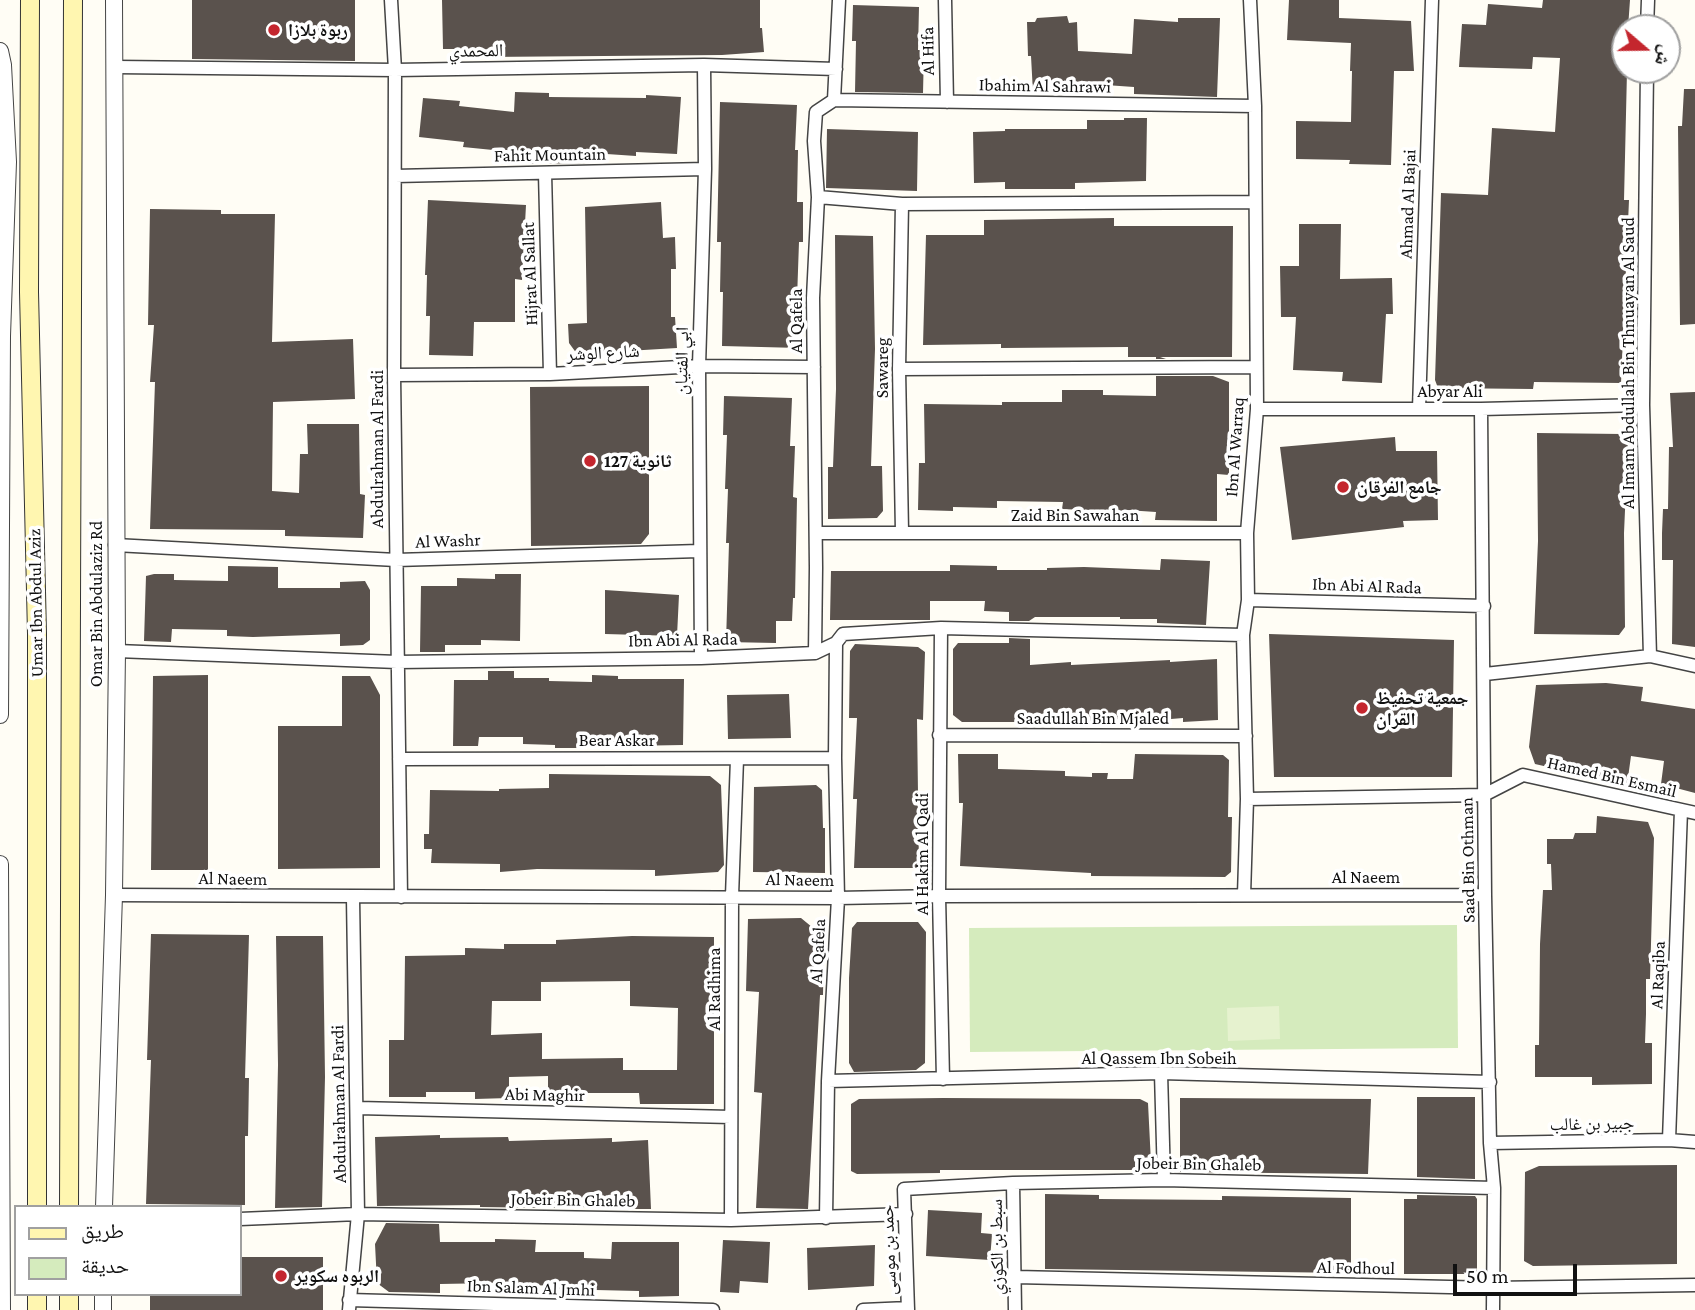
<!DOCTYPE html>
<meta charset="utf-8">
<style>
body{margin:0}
#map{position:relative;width:1695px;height:1310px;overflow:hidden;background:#fffdf5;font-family:"Crimson Pro","Noto Naskh Arabic",serif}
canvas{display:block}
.legend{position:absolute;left:14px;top:1205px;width:228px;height:91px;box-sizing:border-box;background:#fff;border:2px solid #a0a0a0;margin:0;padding:9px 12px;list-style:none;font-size:21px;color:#111}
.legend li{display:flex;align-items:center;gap:14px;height:35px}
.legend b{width:35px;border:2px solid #a0a0a0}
.north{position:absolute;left:1611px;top:14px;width:70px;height:70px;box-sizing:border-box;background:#fff;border:2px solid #a0a0a0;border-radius:50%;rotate:110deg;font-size:19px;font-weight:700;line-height:28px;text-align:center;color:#111}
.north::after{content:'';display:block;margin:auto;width:24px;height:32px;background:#c4262e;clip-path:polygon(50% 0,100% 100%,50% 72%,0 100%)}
.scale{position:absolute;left:1453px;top:1264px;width:124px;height:32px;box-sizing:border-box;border:4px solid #111;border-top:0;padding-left:9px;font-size:21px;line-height:24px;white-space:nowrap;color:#111;-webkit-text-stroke:5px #fff;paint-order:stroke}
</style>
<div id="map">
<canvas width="1695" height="1310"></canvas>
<ul class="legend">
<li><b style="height:9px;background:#fff6b0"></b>طريق</li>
<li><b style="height:19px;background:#d5ebbd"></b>حديقة</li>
</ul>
<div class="north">ش</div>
<div class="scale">50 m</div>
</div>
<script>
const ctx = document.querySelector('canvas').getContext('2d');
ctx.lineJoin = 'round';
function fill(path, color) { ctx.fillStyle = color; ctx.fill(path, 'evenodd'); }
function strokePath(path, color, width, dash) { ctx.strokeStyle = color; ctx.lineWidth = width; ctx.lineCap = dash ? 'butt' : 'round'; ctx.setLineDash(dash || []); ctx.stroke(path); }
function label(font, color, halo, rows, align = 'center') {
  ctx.font = font + ' "Crimson Pro","Noto Naskh Arabic",serif'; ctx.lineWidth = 7; ctx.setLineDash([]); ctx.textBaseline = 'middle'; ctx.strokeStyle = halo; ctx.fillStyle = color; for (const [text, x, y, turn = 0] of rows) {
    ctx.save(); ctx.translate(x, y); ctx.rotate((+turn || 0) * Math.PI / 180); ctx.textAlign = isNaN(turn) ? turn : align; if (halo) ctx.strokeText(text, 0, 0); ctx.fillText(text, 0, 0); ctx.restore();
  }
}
fill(new Path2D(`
 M1457 925 1458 1048 970 1052 969 928Z`), '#d5ebbd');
fill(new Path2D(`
 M1279 1006 1280 1039 1228 1041 1227 1008Z`), '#e6f2cf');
fill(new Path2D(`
 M192 0H355V61L192 59Z
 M442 0H760V28H762L764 52 722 55 485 57V49H443Z
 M1289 0H1339V18L1411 21 1414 71H1394L1391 165 1349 164 1350 160 1296 159V121L1351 122 1352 71H1350L1351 43 1287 40Z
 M1543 0H1630L1628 28H1625V70L1627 71 1624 200H1629L1621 383 1534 382 1533 389 1438 388 1435 380 1441 193 1488 195 1492 128 1555 132 1560 58 1533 57 1532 69 1459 67 1462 24 1486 25 1488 4 1542 8Z
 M853 5 919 7 918 50H924L923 93 855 92 856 41H852Z
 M1067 16 1069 23 1077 22 1078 51 1132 54 1134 19 1178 22V18H1220L1217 97 1134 94V87L1077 83V92L1033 93 1031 56H1028L1027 22H1035L1037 18Z
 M1684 89H1695V324L1680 325 1678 126H1682Z
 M515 92 549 93V97L646 98V95L681 97 677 154 636 152V156L592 153V163L512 164 513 152 463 147 464 142 419 137 423 98 460 101 459 106 514 112Z
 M720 102 797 105 795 150H798L797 202H803V242H799L797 299 801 300 800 348 722 346 723 292H720L721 242H717Z
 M1124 118H1147L1146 181 1075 183V189H1005V182L974 183 973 132 1005 131V129H1087V120H1124Z
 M827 129 918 132 917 191 826 188Z
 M428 200 526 205 522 280 515 279V322H474L473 356 429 355 430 316H426L427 275H425Z
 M661 202 663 238 675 237 676 269H671V317H675L677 348 577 354 569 343 568 324 587 323 585 207Z
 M150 209 221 210V214H275L272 342 353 339 355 399 273 402 272 491 299 493 300 454H308L307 424H359L360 494 365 495 363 538 285 536V530L150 529 155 382H150L154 325H148Z
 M1114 218V226H1233L1232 357H1160L1166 359H1156V357H1128V347L1001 348V344L923 345 926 235H984V220Z
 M1299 224H1341L1340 279 1392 278 1393 314H1386L1382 383 1342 381 1343 372 1293 370 1296 317H1281L1280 266H1299Z
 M835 235 873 236 875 349 871 466H882L883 511 877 518 828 519V467H833L836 389Z
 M1156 376H1213L1229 382V475L1217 474V521L1155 520 1156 512 1126 510V512L1062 509 1063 502 997 501V508L953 507V511L918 510 919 463H925L924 404 1002 405V402H1062V390H1103V395L1156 396Z
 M649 386V534L641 544 531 546 530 387Z
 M1695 392V647L1672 644 1673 560H1662V533L1663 509H1668L1669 447H1673L1670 393Z
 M724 396 792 398 790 446H795L793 497 797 498 795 598H793L792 621H776V643L726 642 729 543H726L728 489H725L727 435H723Z
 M1537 433 1622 434 1628 442 1624 533 1625 627 1619 635 1534 634 1538 541Z
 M1395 437 1396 451H1437L1438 520 1403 521 1404 527 1292 540 1280 447Z
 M1161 559 1210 561 1206 625 1157 623V619H1120V617H1035L1029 621H1009V612L984 611 985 601H930V620H830L831 571H950V565L997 566V570H1047V568L1084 567 1160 570Z
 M228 566 278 567V588H340V582L365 581 370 590V640L363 645 340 646V634L253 637 227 636V630L172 629 171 642 144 641 146 576 154 574H174V580L228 581Z
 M495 574H521L520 641 481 640V645H445V652H420L421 586H457V578L495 579Z
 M605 590 679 595 677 636 605 634Z
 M1269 634 1454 640 1452 777H1274Z
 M1009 638 1030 639V665L1071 662V665L1170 660V662L1217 659 1218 720 1183 722V718L1135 722V718L1087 721V716L1030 722H962L953 715V649L958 643H1009Z
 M855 644 918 647 925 652 923 720 917 719 919 868H854L857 799H853L857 718H849L850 651Z
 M488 671H514V678H549V681L592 682V675L618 676V679H684L683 745 625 746V742H581V748H555V745L523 744V737H479L478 746H453L454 680H488Z
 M208 675V870H151L153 676Z
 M342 676H370L380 695V868L278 869V726H342Z
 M1606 683 1643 687 1641 701 1695 709V793L1661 784 1664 761 1631 756 1627 785 1535 764 1529 747 1536 685Z
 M789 694 791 738 728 739 727 695Z
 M958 754H998V769L1065 771V776L1092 777V773H1108L1107 779H1133L1135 754 1223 755 1229 760 1228 817H1232L1231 872 1225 877 1091 876V873L960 866 963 803H959Z
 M549 774 710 776 721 785 724 865 718 872 655 876V870L537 869 500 872V864L431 863 432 849H424V834H429L430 790 499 791V789L549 788Z
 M816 785 822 790 823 828H825V873L753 872 754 787Z
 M1597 816 1648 822 1654 838 1650 979H1646V1014L1645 1043H1652V1084L1592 1085V1077H1535V1045H1539L1540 944 1543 890H1552L1551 864H1547V839H1573L1575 833H1596Z
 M801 918 824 937 823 995H820L808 1209 756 1208 762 1093 754 1092 759 992 746 991 748 919Z
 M857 922H918L926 932 925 1063 916 1070 854 1072 849 1063V978L852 928Z
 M151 934 249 935 245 1078H249L248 1136H245V1205L146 1204 151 1060H147Z
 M276 936H323L325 1077 322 1207 275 1208 278 1065Z
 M632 936 714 937V1104H640L639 1093H548V1076L509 1077V1098L475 1099V1092H426V1097H389V1040H404L405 956 465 955V948L504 949V944H556V940ZM630 981V1006L678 1008 677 1070H623V1058L542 1059V1033L491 1035 492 1001H541V982Z
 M1417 1097H1475V1179L1417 1177Z
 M943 1098 1140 1099 1148 1103 1151 1163 1148 1170H940V1173L857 1174 851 1171V1104L859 1099Z
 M1180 1098 1371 1099 1368 1174 1180 1172Z
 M440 1135V1138L508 1137 509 1141 612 1138V1142L648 1140 651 1209H620V1206L554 1208 480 1207V1205L377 1206 375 1137Z
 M1677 1165V1264L1533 1266 1524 1261 1525 1172 1539 1166Z
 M1045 1194 1099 1195V1199L1222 1200V1196L1351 1198V1273L1045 1269Z
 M1417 1195 1475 1196 1477 1199V1274H1404V1199H1417Z
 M928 1210 982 1213 981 1233 992 1234 990 1260 926 1256Z
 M386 1223 439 1224 440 1242H495V1239L536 1240 535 1252H584V1258L611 1259 612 1242H679V1296L639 1297V1291L553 1289V1286L494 1283 440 1284V1293L389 1292 377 1283 375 1244Z
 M723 1240 770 1242 768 1283 740 1281 739 1293 720 1292Z
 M875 1245 874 1286 808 1290 807 1248Z
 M240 1257H323V1310H150V1294H240Z`), '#5a524d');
const minor = new Path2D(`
 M391 0 395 70 394 375 401 897
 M945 0 947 102
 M1647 28 1648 0
 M116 67 395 70 704 65 836 69
 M1647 70 1643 405 1650 656
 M834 100 1255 106
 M545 173 550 374
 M395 176 705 169
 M818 197 902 204 1255 202
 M899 369 1255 367
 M394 375 550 374 699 366 814 367
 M1257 409H1481L1643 405
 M1419 409 1432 0
 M1481 409 1485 895 1490 1143 1494 1188 1493 1310
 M902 532 899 369 902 204
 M816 533H1247
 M115 545 396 560 699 551
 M1248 600 1484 606
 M941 628 939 896 943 1079
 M117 651 397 662 701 658 815 653 836 643 843 634 941 628 1243 635
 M815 653 816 568 813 298 818 197 814 141 816 112 834 100 839 0
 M701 658 699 366 705 169 704 65
 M1485 674 1650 656 1695 666
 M939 735 1246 736
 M399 759 835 758
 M1247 799 1484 795 1523 775 1695 813
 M114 895 838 898 939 896 1485 895
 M1244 895 1247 799 1243 635 1248 600 1247 533 1257 409 1255 106 1250 0
 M1161 1073 1164 1180
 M828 1081 1161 1073 1490 1082
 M358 1108 731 1117
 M1669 1140 1681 810
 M1490 1143 1669 1140 1695 1142
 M1013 1183 1015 1310
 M826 1218 828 1081 838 898 835 758 836 643
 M240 1219 358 1214 731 1220 906 1214
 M731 1220 732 896 737 759
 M1016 1277 1493 1288 1695 1285
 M349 1300 713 1310
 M349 1310 358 1214 353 898
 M863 1310 908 1308
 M908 1310 904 1189 1013 1183 1164 1180 1494 1188`);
const tertiary = new Path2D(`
 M0 51 3 65 8 162 2 336 0 715
 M0 864 2 1310
 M104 1207 114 895 117 651 114 0
 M103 1310V1294`);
const secondary = new Path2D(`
 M30 0 29 292 37 634V1207
 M69 1207 73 0
 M37 1310V1294
 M69 1310V1294`);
strokePath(minor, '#444', 15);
strokePath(tertiary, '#444', 18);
strokePath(secondary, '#333', 20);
strokePath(minor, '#fff', 12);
strokePath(tertiary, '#fff', 16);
strokePath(secondary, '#fff6b0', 18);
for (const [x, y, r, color] of [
 [274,30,7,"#c4262e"],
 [590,461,7,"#c4262e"],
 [1343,487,7,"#c4262e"],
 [1362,708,7,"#c4262e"],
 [281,1276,7,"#c4262e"]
]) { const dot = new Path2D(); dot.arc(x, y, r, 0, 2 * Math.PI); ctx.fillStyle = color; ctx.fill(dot); strokePath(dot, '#fff', 2.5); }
label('bold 18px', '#111', '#fff', [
 ["ربوة بلازا",288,30],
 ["ثانوية 127",604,461],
 ["جامع الفرقان",1357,487],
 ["جمعية تحفيظ",1376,698],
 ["القران",1376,719],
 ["الربوه سكوير",295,1276]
], 'left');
label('18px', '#111', '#fff', [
 ["المحمدي",476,51,-1],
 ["Al Hifa",928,51,-91],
 ["Ibahim Al Sahrawi",1045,86,1],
 ["Fahit Mountain",550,155,-1],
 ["Ahmad Al Bajai",1408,204,-88],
 ["Hijrat Al Sallat",530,274,-92],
 ["Al Qafela",796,321,-90],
 ["شارع الوشر",603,353,-3],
 ["ابي الفتيان",682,361,-89],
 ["Al Imam Abdullah Bin Thnuayan Al Saud",1628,363,-90],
 ["Sawareg",882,368,-90],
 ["Abyar Ali",1450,391],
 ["Ibn Al Warraq",1235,447,-86],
 ["Abdulrahman Al Fardi",377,449,-90],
 ["Zaid Bin Sawahan",1075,515],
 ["Al Washr",448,541,-2],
 ["Ibn Abi Al Rada",1367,586,2],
 ["Umar Ibn Abdul Aziz",36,603,-91],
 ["Omar Bin Abdulaziz Rd",96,604,-90],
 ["Ibn Abi Al Rada",683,640,-1],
 ["Saadullah Bin Mjaled",1093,718],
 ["Bear Askar",617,740],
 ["Hamed Bin Esmail",1612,777,13],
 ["Al Hakim Al Qadi",922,854,-90],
 ["Saad Bin Othman",1468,860,-91],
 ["Al Naeem",1366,877],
 ["Al Naeem",233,879,1],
 ["Al Naeem",800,880,1],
 ["Al Qafela",818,951,-87],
 ["Al Raqiba",1658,975,-88],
 ["Al Radhima",714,989,-90],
 ["Al Qassem Ibn Sobeih",1159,1058],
 ["Abi Maghir",545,1095,1],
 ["Abdulrahman Al Fardi",339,1104,-91],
 ["جبير بن غالب",1592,1124,-1],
 ["Jobeir Bin Ghaleb",1199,1164,1],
 ["Jobeir Bin Ghaleb",573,1200,1],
 ["سبط بن الكوزي",997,1247,-91],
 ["حمد بن موسى",889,1250,-92],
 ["Al Fodhoul",1356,1268,1],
 ["Ibn Salam Al Jmhi",531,1288,2]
]);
</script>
